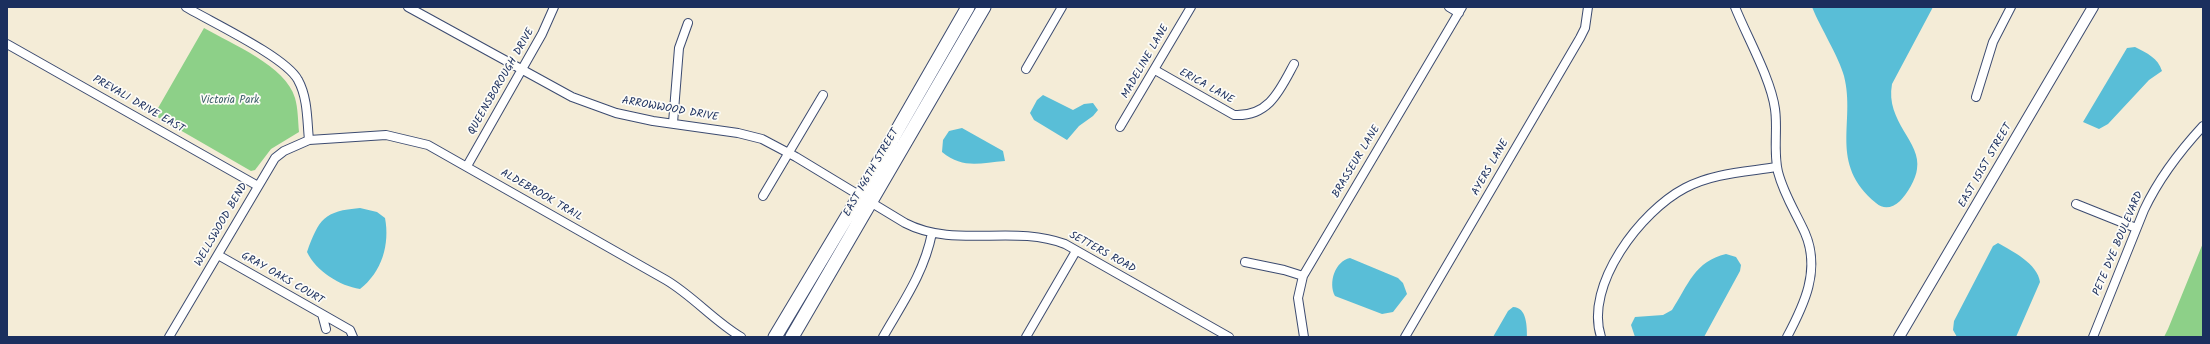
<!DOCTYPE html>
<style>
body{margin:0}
#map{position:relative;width:2210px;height:344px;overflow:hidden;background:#f4ecd7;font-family:Kalam,sans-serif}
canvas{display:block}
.frame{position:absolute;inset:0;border:8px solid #1b2f5e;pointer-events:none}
</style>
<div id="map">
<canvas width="2210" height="344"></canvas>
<div class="frame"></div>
</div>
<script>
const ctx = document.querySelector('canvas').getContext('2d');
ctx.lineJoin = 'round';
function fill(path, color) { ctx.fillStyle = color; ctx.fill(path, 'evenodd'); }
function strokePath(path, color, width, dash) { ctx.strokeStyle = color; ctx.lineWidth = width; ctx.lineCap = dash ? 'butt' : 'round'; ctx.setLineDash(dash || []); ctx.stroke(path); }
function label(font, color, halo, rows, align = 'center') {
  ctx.font = font + ' Kalam,sans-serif'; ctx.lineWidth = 3.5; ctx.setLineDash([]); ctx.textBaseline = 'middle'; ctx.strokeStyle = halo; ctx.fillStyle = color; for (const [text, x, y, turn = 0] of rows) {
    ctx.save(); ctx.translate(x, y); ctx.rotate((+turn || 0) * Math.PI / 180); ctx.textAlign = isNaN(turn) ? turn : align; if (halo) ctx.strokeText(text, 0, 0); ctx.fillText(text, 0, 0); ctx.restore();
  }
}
fill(new Path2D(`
 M204 28C232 44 286 66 295 98 298 108 298 121 299 132L271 149 255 170 251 171 154 115Z
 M2203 243V337H2164L2168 329Z`), '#8dd088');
fill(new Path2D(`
 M1812 7H1933L1892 84C1885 122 1922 142 1917 169 1916 179 1907 194 1900 201 1892 208 1884 210 1876 203 1828 163 1856 123 1844 76 1839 57 1820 27 1812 7Z
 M2135 47C2147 53 2158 58 2162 71L2149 80 2108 124 2099 129 2083 122 2127 48Z
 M1043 95 1073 110 1084 104 1093 103 1098 110 1093 116 1079 126 1067 140 1034 120 1030 113 1037 100Z
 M962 128 1003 151 1005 161C979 163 963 169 942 152L943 140 949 131Z
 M360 208 377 212 385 218C390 244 382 272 360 289 340 286 316 271 307 252 319 219 324 211 360 208Z
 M1998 243C2012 251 2038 264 2040 282L2016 337H1957L1953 330 1954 321 1993 246Z
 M1726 254 1736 257 1741 265 1740 271 1704 337H1635L1631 325 1635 317 1663 315 1672 310C1688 285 1695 261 1726 254Z
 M1350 258 1398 278 1403 283 1407 294 1393 312 1382 314 1335 296C1328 283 1335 261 1350 258Z
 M1513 307C1527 307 1527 327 1527 337H1493L1508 311Z`), '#59bed7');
const minor = new Path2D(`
 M186 7C211 22 286 57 298 80 308 98 307 121 309 140
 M408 7 572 97 616 113 653 121 738 133 762 139 796 157 905 223C955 249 1013 224 1065 244L1229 337
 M1449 7 1459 13
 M1735 7C1747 37 1771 79 1775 109 1778 130 1773 151 1778 172 1784 195 1796 213 1805 233 1821 270 1804 305 1787 337
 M7 44 258 186
 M1026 69 1062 7
 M1155 70 1234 115C1269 117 1280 90 1294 64
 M1976 97 1993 42 2011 7
 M673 123 679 48 688 23
 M1120 127 1191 7
 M467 166 542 34 554 7
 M763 196 823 95
 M2076 204 2136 228
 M218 255 322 314 326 329
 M1245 262 1284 270 1303 276
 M322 314 350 330 353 337
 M169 337 275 158 284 151 309 140 386 135 428 145 666 280C693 296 714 321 741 337
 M883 337C903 302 924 273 932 233
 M1026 337 1076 251
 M1304 337 1298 298 1303 276 1462 7
 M1405 337 1580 38 1585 28 1588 7
 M1601 337C1584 285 1641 211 1685 188 1713 173 1746 172 1777 167
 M2093 337 2144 210C2159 178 2179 152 2203 126`);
const tertiary = new Path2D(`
 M1899 337 2093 7`);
const primary = new Path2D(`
 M775 337 860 195 968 7
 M792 337 984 7`);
strokePath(minor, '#3c4b70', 10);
strokePath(tertiary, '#3c4b70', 12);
strokePath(primary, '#3c4b70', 15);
strokePath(minor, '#fff', 8);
strokePath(tertiary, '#fff', 10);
strokePath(primary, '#fff', 13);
label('11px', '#1b2f5e', '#fdfcf7', [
 ["MADELINE LANE",1146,62,-60],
 ["QUEENSBOROUGH DRIVE",502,82,-60],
 ["ERICA LANE",1206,87,29],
 ["PREVALI DRIVE EAST",138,105,30],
 ["ARROWWOOD DRIVE",670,110,10],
 ["BRASSEUR LANE",1357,162,-59],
 ["EAST 151ST STREET",1986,166,-60],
 ["AYERS LANE",1491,168,-60],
 ["EAST 146TH STREET",872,173,-60],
 ["ALDEBROOK TRAIL",541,196,30],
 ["WELLSWOOD BEND",222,225,-60],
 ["PETE DYE BOULEVARD",2119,244,-67],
 ["SETTERS ROAD",1102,253,29],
 ["GRAY OAKS COURT",282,279,30]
]);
label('11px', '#3d5f6b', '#fdfcf7', [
 ["Victoria Park",230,101]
]);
</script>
